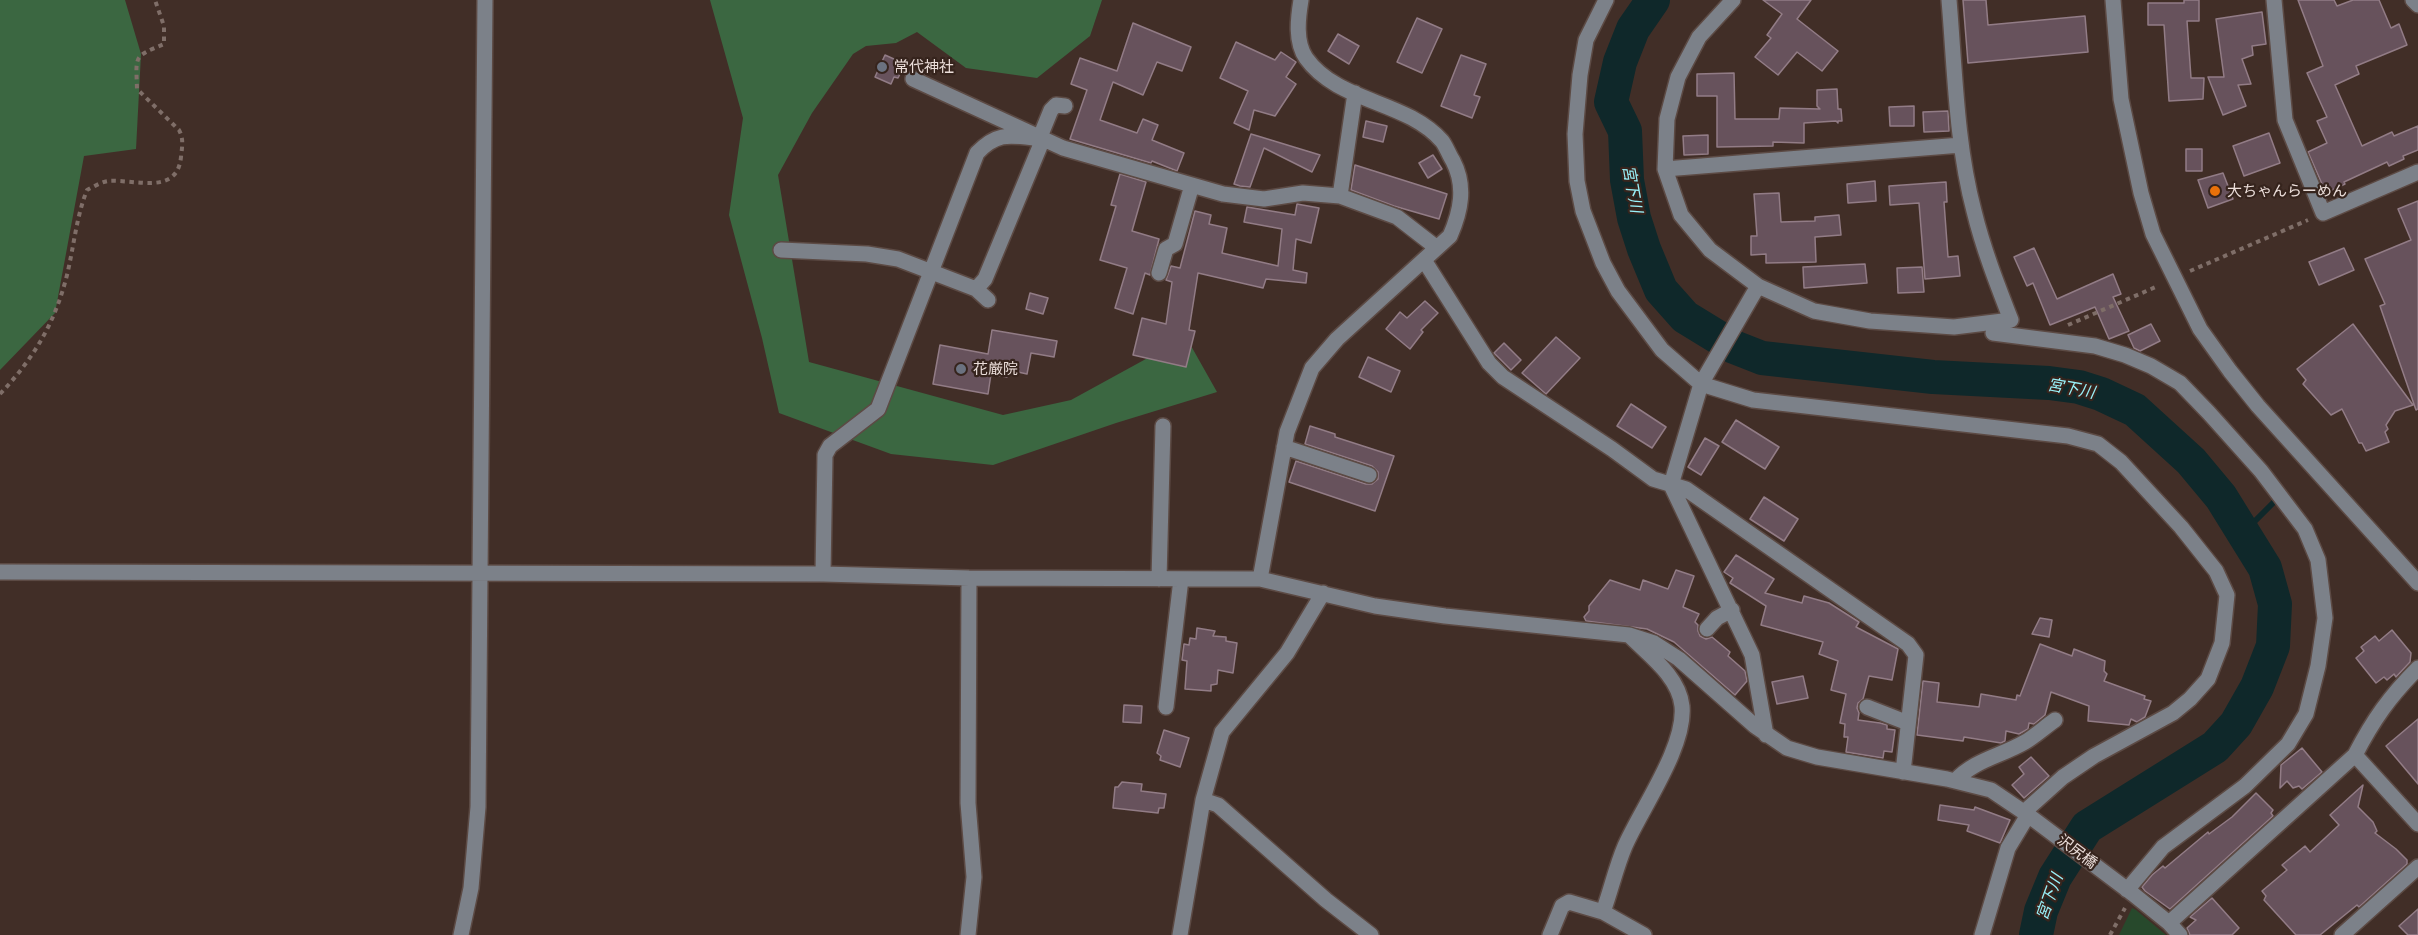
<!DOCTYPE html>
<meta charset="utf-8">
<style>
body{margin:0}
canvas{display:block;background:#412e27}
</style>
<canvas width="2418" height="935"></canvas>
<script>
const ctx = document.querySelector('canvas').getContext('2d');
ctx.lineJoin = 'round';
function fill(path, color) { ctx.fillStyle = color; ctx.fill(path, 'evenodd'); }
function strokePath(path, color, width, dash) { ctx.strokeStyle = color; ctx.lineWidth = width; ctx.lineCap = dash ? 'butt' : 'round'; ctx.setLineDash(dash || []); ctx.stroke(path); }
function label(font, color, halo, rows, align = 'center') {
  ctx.font = font + ' Mulish,"Noto Sans JP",sans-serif'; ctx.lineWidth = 4.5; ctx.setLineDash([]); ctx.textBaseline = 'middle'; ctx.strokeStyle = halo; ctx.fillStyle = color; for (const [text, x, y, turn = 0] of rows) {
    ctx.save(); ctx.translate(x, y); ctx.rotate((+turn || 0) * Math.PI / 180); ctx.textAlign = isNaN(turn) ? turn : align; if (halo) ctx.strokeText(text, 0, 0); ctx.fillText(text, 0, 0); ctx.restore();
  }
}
fill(new Path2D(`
 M2132 908 2136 910 2166 935H2119Z`), '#27492c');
fill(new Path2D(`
 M0 0H125L141 54 136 149 84 156 55 313 0 370Z
 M710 0H1102L1090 36 1037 78 966 68 917 32 896 43 866 46 853 54 812 113 778 175 809 362 1003 415 1071 400 1186 337 1217 392 1116 423 993 465 891 454 779 413 762 338 729 215 743 118Z`), '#3b6741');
strokePath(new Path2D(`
 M2244 532 2274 502`), '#0f282a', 6);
strokePath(new Path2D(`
 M1653 0 1633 29 1620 62 1611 102 1625 131 1627 180 1634 218 1644 249 1661 290 1685 317 1734 347 1762 358 1933 377 2049 383 2079 387 2101 394 2135 410 2191 461 2221 497 2265 568 2275 604 2273 646 2257 687 2236 724 2215 747 2087 827 2055 877 2041 911 2036 935`), '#0f282a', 34);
const building = new Path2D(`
 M1763 0H1811L1797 19 1838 51 1822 71 1797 52 1778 75 1755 57 1771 38 1767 35 1782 14Z
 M1963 0H1986L1988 25 2085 16 2088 52 1968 63Z
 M2184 0H2199V21H2187L2191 78H2204L2203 99 2169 101 2164 25H2148V3H2184Z
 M2298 0H2334L2337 6 2353 0H2379L2391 28 2399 24 2407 45 2356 66 2359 74 2335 85 2362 146 2392 132 2394 136 2418 126V150L2403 156 2404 159 2389 166 2387 162 2344 182 2345 184 2326 193 2308 152 2327 143 2317 121 2327 117 2307 73 2323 66Z
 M2262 12 2266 44 2252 46 2253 55 2242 59 2251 84 2238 85 2246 106 2223 115 2208 77H2224L2216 19Z
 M1417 18 1442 29 1422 73 1397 62Z
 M1133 23 1191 47 1182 71 1157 62 1143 95 1113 82 1100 120 1137 133 1143 119 1158 125 1152 140 1184 153 1177 171 1152 161 1151 163 1070 139 1087 90 1071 84 1080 58 1117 71Z
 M1338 34 1359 46 1349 64 1328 51Z
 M1236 42 1275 60 1281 52 1296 62 1286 77 1296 84 1275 116 1254 110 1249 130 1234 123 1248 91 1220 78Z
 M885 55 905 64 898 78 894 77 891 84 875 77Z
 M1461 55 1486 64 1474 95 1480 97 1472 118 1441 106Z
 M1734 73 1735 119H1779L1780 108 1820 109 1817 106V90L1837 89 1838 109H1841L1842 121H1838V123L1836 121 1804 123V143L1773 142V146L1717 147V96H1697V74Z
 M1914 106V126H1890L1889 107Z
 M1948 111 1949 131 1924 132 1923 112Z
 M1366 121 1387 126 1383 142 1363 137Z
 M2269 133 2280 163 2244 176 2233 146Z
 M1251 134 1261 137 1320 155 1312 172 1264 148 1250 187 1240 186 1234 184Z
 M1708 135V154L1684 155 1683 136Z
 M2186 149H2202V171H2186Z
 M1433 155 1442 169 1428 178 1419 163Z
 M1355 165 1447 194 1439 219 1394 206 1351 190Z
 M2223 173 2233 199 2208 208 2198 180Z
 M1120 174 1146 182 1132 231 1159 239 1150 275 1145 273 1133 314 1115 308 1127 268 1100 260 1116 206 1111 205Z
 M1875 181 1876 201 1848 203 1847 184Z
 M1946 182 1947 202H1944L1948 257 1958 256 1960 276 1925 279 1919 203 1890 205 1889 186Z
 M1779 193 1781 222 1815 221V217L1839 215 1841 235 1815 237 1816 262 1766 263V254L1751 255V236H1757L1754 194Z
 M2418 201V409L2416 410 2380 306 2385 304 2365 259 2411 240 2398 209Z
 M1297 204 1319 208 1311 243 1296 239 1293 270 1307 273 1306 283 1266 279 1263 288 1198 273 1189 330 1195 331 1186 367 1133 355 1142 318 1166 324 1172 282 1166 280 1171 266 1180 268 1195 211 1211 215 1209 224 1227 228 1222 253 1278 266 1282 229 1244 222 1247 207 1295 215Z
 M2034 248 2057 299 2113 274 2121 294 2113 297 2129 331 2109 339 2095 307 2050 325 2033 283 2027 286 2014 257Z
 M2344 248 2354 270 2319 285 2309 262Z
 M1865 264 1867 283 1804 288 1803 267Z
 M1922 267 1924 292 1898 293 1897 268Z
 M1030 293 1048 298 1043 314 1026 309Z
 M1425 301 1438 313 1421 330 1423 332 1410 349 1386 329 1400 312 1407 318Z
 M2151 324 2160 341 2140 351 2134 348 2128 335Z
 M2353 324 2413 405 2395 411 2386 425 2388 429 2385 432 2389 442 2366 451 2362 443H2359L2342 409 2331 415 2303 384 2306 380 2297 369Z
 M992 330 1057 341 1054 357 1031 353 1027 374 1009 370 1007 377 991 374 988 394 933 384 940 345 988 354Z
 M1556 337 1580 358 1546 394 1522 373Z
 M1504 343 1521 360 1511 370 1494 353Z
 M1368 357 1400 371 1391 392 1359 377Z
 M1631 404 1666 427 1652 448 1617 426Z
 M1736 420 1779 447 1765 469 1722 442Z
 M1310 426 1335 434V437L1394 456 1375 511 1289 482 1296 461 1366 484H1372L1378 479V472L1372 466 1305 444Z
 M1705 438 1719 446 1701 475 1688 467Z
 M1764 497 1798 519 1784 541 1750 519Z
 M1736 555 1774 579 1765 593 1802 603 1804 596 1829 603 1859 622 1856 627 1898 649 1892 680 1869 676 1863 699 1858 703 1857 708 1859 713 1858 720 1880 723 1887 725V729L1895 730 1892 752 1884 751 1883 758 1846 752 1848 737H1844L1845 724 1840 723 1846 694 1831 690 1838 661 1819 654 1823 642 1761 625 1766 606 1730 583 1733 578 1724 572Z
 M1676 570 1694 576 1683 607 1699 614 1695 622 1698 625V631L1700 636 1706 639 1712 637 1730 652 1728 656 1745 671 1747 681 1735 695 1674 642 1647 629 1586 621 1584 617 1589 611V606L1610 580 1640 590 1643 580 1668 589Z
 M2040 618 2052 620 2049 637 2032 634Z
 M1197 628 1215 631 1213 636 1226 637V641L1237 643 1233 673 1218 670 1217 684 1211 685V691L1185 689 1187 661 1182 660 1184 644 1189 645 1190 638 1196 639Z
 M2392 630 2411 653 2410 662 2396 677 2394 674 2387 680 2384 677 2376 683 2356 658 2364 651 2361 647 2375 636 2379 641Z
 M2040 644 2072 656 2074 649 2105 661 2104 671 2107 674 2104 681 2145 696 2144 699 2151 701 2145 717 2137 722 2131 719 2129 725 2088 721 2089 706 2051 692 2045 715 2034 724 2029 723 2028 729 2019 734 2006 731 2005 741 2001 743 1964 737 1963 741 1917 735 1923 681 1939 683 1937 702 1979 707 1981 694 2016 700 2017 695 2020 696Z
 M1803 676 1808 698 1777 704 1772 682Z
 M1124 705 1142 706 1141 723 1123 722Z
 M2418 719V784L2386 746Z
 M1164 730 1189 738 1180 767 1160 760 1161 756 1157 753Z
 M2302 748 2322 772 2302 789 2299 786 2293 788 2287 781 2280 788 2281 765Z
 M2031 757 2049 776 2024 798 2012 785 2024 774 2019 767Z
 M1122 782 1142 784 1141 791 1166 794 1164 808H1159L1158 813 1113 808 1115 787H1118Z
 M2363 785 2358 807 2373 822 2377 831 2375 833 2396 849 2407 860V864L2359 907 2357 905 2320 935H2296L2264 900 2266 896 2262 891 2287 870 2282 865 2305 846 2310 852 2339 825 2330 815Z
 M2256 793 2273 810 2271 813 2273 816 2170 909 2145 891 2142 887 2152 875 2163 866 2165 868 2208 832 2209 834 2232 817Z
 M1940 805 1974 810 1975 807 2010 820 2000 843 1967 831 1969 825 1938 820Z
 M2212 898 2239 928 2232 935H2190L2187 928 2196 920 2190 917Z
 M2418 909V935H2408L2399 926Z`);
fill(building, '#67525c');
strokePath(building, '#927c86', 1.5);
const minor = new Path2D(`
 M1606 0 1586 40 1580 75 1575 134 1577 181 1583 211 1603 263 1618 291 1662 350 1701 384 1753 400 2068 436 2098 444 2121 462 2181 527 2216 571 2227 595 2222 643 2208 679 2190 699 2173 713 2094 756 2063 777 2024 812
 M1733 0 1699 37 1678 77 1667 119 1665 169 1681 215 1710 250 1758 286 1814 311 1870 321 1954 327 2011 320C1997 284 1983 248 1974 211 1956 143 1955 70 1949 0
 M2113 0 2121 99 2141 193 2153 234 2200 329 2230 371 2258 406 2418 583
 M2274 0 2285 120 2323 213 2418 172
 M2413 0 2418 5
 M913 79 1063 148 1223 194 1264 199 1303 193 1340 196 1397 217 1437 248
 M1040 137 1051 110 1056 105 1065 106
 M1665 169 1961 145
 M1340 196 1355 93
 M781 250 867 254 898 259 976 289 988 300
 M1424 260 1489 363 1503 377 1612 449 1653 479 1686 489 1908 644 1916 655 1903 772
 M1159 273 1166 249 1175 244 1192 185
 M1758 286 1701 384 1671 485 1752 655 1766 735
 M976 289 985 279 1043 139
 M1993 333 2095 346 2125 355 2151 366 2180 383 2209 413 2261 471 2305 529 2318 560 2325 618 2318 666 2306 714 2288 744 2245 786 2163 847 2127 890
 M1284 447 1369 475
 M0 572 823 574 969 578 1260 579 1375 606 1445 616 1629 635 1654 643 1679 659 1755 726 1787 748 1817 757 1947 779 1991 790 2028 815 2133 894 2169 923 2180 935
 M823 574 825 455 830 446 878 409 977 153C996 133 1008 135 1034 138
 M1159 579 1163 426
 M1260 579 1287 432 1312 368 1337 339 1450 236C1461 211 1466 186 1453 161 1449 155 1446 146 1442 141 1406 100 1338 103 1306 58 1295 42 1298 18 1301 0
 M1707 629 1717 618 1732 610
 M1166 707 1181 579
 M1867 707 1908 723
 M2355 755 2418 824
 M1955 781C1974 760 2001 756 2025 742 2035 736 2045 727 2055 720
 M1203 800 1218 805 1326 900 1371 935
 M1603 912C1611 890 1616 867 1625 846 1641 809 1686 747 1682 706 1679 677 1650 656 1631 637
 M2169 923 2355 755C2373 720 2390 696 2418 668
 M461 935 471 888 478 807 485 0
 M968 935 974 877 968 803 969 578
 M1180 935 1203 800 1222 732 1287 653 1323 593
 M1550 935 1562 906 1569 902 1603 912 1644 935
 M1982 935 2008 848 2028 815
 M2342 935 2418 867`);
strokePath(minor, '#5c4a44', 18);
strokePath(new Path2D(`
 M2190 271 2308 220
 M2068 325 2158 286
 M0 394C34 358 55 323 67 275 74 246 76 218 87 190 93 187 101 182 108 181 136 179 177 196 181 157 182 147 184 139 179 130L137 89C136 55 133 57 164 44V26L155 0
 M2110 935 2125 908`), '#7f6e68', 4, [4.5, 4.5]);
strokePath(minor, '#7c8189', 15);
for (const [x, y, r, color] of [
 [882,67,6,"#6b7280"],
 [2215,191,6,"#e8710a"],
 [961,369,6,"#6b7280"]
]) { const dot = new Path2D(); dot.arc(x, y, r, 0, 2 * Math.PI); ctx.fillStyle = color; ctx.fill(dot); strokePath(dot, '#36241d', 2); }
label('15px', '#ebdeda', '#36241d', [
 ["常代神社",894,67],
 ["大ちゃんらーめん",2227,191],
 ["花厳院",973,369]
], 'left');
label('15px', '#ebdeda', '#36241d', [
 ["沢尻橋",2077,852,37]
]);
label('italic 16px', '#99f2fa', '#36241d', [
 ["宮下川",1632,189,80],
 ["宮下川",2071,389,10],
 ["宮下川",2050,897,-70]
]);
</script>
